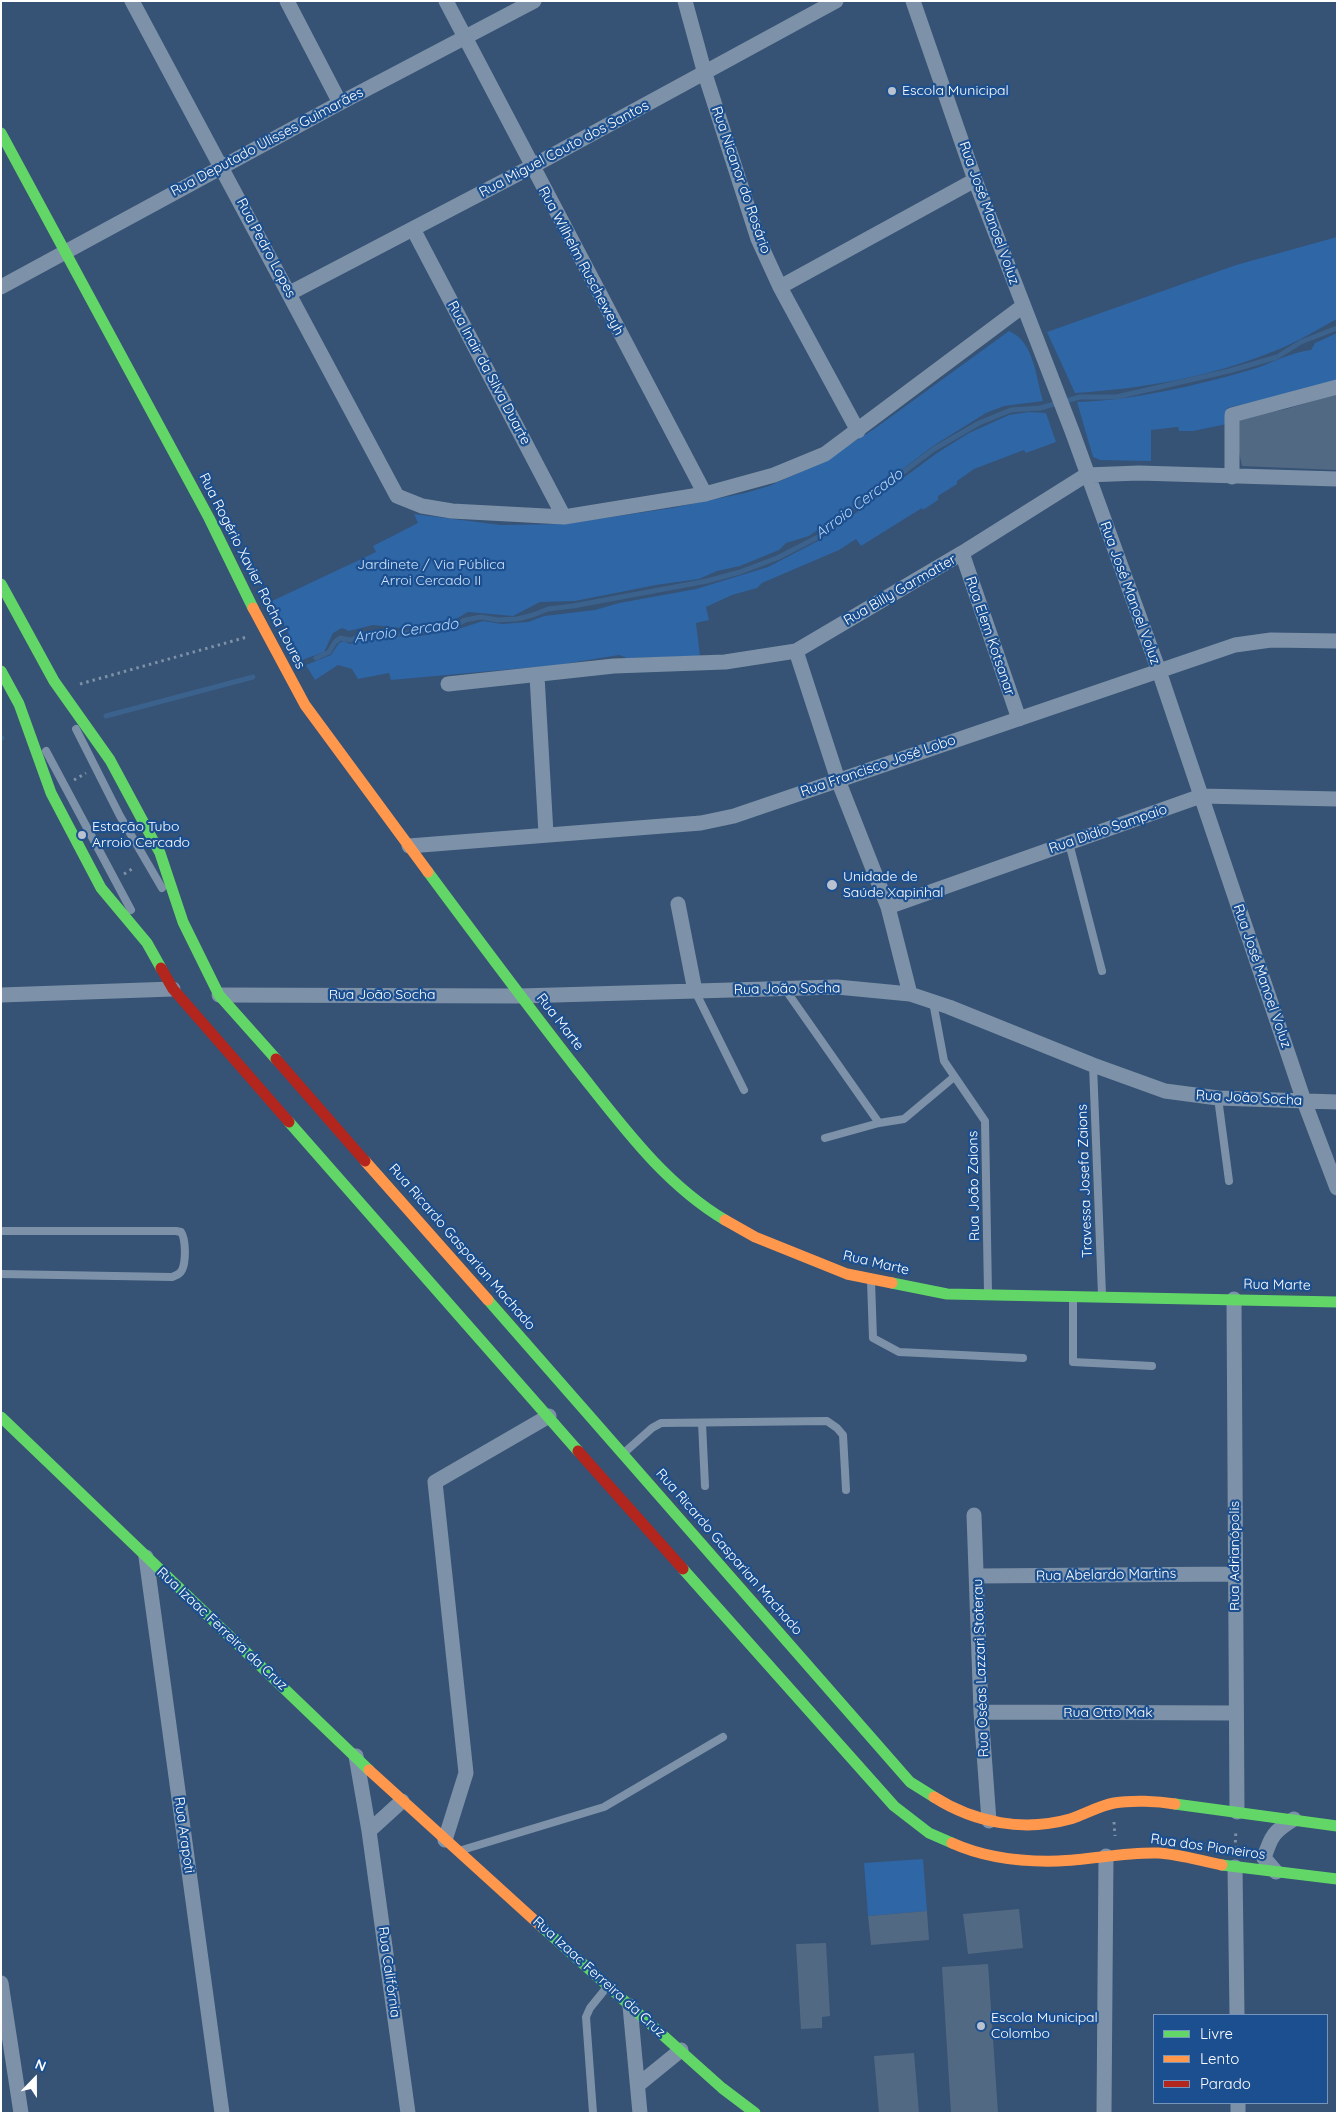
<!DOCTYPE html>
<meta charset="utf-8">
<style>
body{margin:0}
#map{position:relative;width:1338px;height:2114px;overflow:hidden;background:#365274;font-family:Quicksand,sans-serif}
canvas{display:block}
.frame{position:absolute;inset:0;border:2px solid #fff;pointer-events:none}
.legend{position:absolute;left:1153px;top:2014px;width:175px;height:90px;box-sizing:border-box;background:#1b4f8f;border:1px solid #7695bc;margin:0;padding:6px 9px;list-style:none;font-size:15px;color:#fff}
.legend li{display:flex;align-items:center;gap:10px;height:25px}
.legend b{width:25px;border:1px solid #7695bc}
.north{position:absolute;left:10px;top:2054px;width:50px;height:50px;-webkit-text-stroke:4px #1b4f8f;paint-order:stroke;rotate:22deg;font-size:14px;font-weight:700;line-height:20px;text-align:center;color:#fff}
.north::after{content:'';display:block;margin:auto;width:18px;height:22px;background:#fff;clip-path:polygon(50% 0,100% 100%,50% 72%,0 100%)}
</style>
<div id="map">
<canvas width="1338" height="2114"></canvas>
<div class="frame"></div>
<ul class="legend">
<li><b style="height:6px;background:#63d668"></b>Livre</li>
<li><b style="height:6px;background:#ff974d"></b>Lento</li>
<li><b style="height:6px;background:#b3261e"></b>Parado</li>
</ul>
<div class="north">N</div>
</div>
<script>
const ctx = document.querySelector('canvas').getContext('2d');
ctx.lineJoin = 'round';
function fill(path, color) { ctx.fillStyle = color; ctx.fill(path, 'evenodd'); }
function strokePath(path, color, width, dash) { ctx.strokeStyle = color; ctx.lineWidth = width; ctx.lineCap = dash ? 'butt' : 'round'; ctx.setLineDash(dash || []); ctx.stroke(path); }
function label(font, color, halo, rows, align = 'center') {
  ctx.font = font + ' Quicksand,sans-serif'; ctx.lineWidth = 4.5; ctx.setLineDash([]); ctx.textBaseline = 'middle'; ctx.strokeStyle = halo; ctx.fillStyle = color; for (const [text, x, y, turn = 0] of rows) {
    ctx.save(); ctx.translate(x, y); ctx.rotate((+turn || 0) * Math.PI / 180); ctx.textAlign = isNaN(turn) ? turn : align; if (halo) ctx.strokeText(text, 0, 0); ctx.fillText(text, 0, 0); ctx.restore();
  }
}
fill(new Path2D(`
 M1337 237V319C1316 330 1294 344 1272 352 1210 377 1141 389 1075 393L1047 332 1236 265Z
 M1009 331C1034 341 1036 378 1043 401L1004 406 986 413 933 446 869 495 809 536 786 543 779 550 740 566 717 571 699 579 656 585 575 601 540 602 513 616 468 612 456 619 454 624 401 628 373 625 349 631 342 628 333 633 324 652 302 660 272 601 376 552 373 546 418 523 414 514 501 525 564 524 672 508 745 493 769 486 823 462 874 429Z
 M1337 333V383L1227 408V424L1193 431H1179L1178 427 1151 430V461L1100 460 1093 457 1077 402C1135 400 1194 386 1250 370 1271 364 1290 352 1311 350L1315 343Z
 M1029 412 1046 413 1056 442 1026 453 1024 450 974 469 957 481V484L938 496V500L923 510 922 508 861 546 856 539 839 550 762 583 757 588 732 595 706 607 709 620 696 623 700 656 627 658 619 655 558 665 391 680 389 673 358 679 352 669 338 665 315 680 306 665 331 655 339 643 344 641 350 644 362 639H374L378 636 413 637 455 630 483 621 502 624 528 622 544 616 595 610 619 603 696 589 768 567 818 541 937 453 969 433 1009 415Z
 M923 1859 927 1911 868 1916 864 1863Z`), '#2f66a5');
strokePath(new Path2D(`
 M316 658 329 652 335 642 340 638 351 640 365 634H400L452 627 465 620 481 617 498 620 517 619 533 615 548 609 573 606 707 581 740 572 777 558 818 537 847 511 862 503 934 449 979 423 1011 410 1040 408 1080 397H1116L1229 371 1277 357 1301 342 1337 328
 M106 716 253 677
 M1 738H2`), '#3b618d', 5);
fill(new Path2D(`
 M1337 394V470L1242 466 1238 447V419L1286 409Z
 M1019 1909 1023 1948 968 1954 963 1914Z
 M927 1911 929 1940 871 1945 868 1916Z
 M826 1943 830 2016 822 2017V2028L801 2029 796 1944Z
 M988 1964 998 2113H951L942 1967Z
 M914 2053 919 2113H879L874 2056Z`), '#526984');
strokePath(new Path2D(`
 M80 684 247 637
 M74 780 86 773
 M124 874 135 867
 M1114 1822 1115 1836
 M1235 1849 1236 1830`), '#7d92a8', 3, [2.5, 4]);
strokePath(new Path2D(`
 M76 729 120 816 162 888
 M46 751 131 910
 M1069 843 1102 971
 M785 989 879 1123
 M695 991 744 1090
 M933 1002 944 1061 985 1121 988 1293
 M1093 1065 1102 1295
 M1218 1098 1229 1181
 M825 1138 879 1123 904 1119 954 1077
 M1 1231H176L181 1232C186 1239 186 1262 182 1270 180 1274 177 1275 172 1277L1 1274
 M871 1281 873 1338 899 1352 1023 1358
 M1073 1298V1362L1152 1366
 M702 1423 705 1486
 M625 1452 652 1428 661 1423 827 1421 837 1428 843 1435 846 1490
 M462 1850 604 1807 723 1737
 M593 2113 586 2017 590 2008 607 1987`), '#7d92a8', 8);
strokePath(new Path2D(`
 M132 1 397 496 422 506 452 511 564 517 705 494 774 475 825 454 1023 306
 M287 1 340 103
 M446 1 705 494
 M685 1 705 74 758 239 780 287 858 431
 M913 1 975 180 1072 431 1159 671 1304 1101 1337 1188
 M413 229 564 517
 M1 287 340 103 534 1
 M780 287 975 180
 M290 293 531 167 836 1
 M1232 477V415L1337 387
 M962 553 1019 719
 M796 651 838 780 888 907 910 994
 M537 676 546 834
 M448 684 614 666 725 662 796 651 962 553 1086 475 1139 473 1337 479
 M409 846 701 823 734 816 1235 645 1271 640 1337 641
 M678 904 695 991
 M888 907 1201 796 1337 799
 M1 995 173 989
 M219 995 520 996 837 987 910 994 949 1007 1093 1065 1165 1091 1218 1098 1337 1102
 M1234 1299 1237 1812
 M974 1515 981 1712 989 1821
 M146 1557 222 2113
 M977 1576 1235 1574
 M981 1712 1236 1713
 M356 1756 369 1831 408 2113
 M369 1831 402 1801
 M445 1840 466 1773 435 1482 549 1416
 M1235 1867 1237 2015
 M1276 1872 1264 1858C1271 1836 1274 1831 1294 1819
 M1 1983 21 2113
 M630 2006 640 2113
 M638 2085 681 2050
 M1238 2103V2113
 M1104 2113 1106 1856`), '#7d92a8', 15);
strokePath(new Path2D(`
 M1 133 209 518 253 608
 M1 584 54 681 110 760 160 853 183 922 219 995 276 1059
 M1 671 19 704 51 793 101 888 147 943 161 968
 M428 872C477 938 526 1004 577 1069 621 1124 663 1183 725 1220
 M289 1122 578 1451
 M892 1283 947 1294 1337 1302
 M488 1300 910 1782 934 1797
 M1 1417 369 1770
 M683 1569 894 1806 929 1833 952 1843
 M1175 1804 1337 1826
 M1222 1865 1337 1879
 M543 1928 722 2088 755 2113`), '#63d668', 11);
strokePath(new Path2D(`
 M253 608 305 705 428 872
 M365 1161 488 1300
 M725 1220 755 1237 847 1274 892 1283
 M369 1770 543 1928
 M934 1797C975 1823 1024 1832 1070 1819 1085 1814 1099 1806 1114 1803 1132 1800 1157 1801 1175 1804
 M952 1843C985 1858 1023 1862 1058 1861 1091 1860 1124 1852 1158 1853 1179 1854 1201 1861 1222 1865`), '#ff974d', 11);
strokePath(new Path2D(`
 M161 968 173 989 289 1122
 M276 1059 365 1161
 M578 1451 683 1569`), '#b3261e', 11);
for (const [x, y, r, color] of [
 [892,91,5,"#b9c2ce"],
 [82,835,5,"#b9c2ce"],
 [832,885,6,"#b9c2ce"],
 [981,2026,5,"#b9c2ce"]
]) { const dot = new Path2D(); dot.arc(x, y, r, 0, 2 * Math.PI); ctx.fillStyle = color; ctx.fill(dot); strokePath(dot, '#1b4f8f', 2); }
label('14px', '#fff', '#1b4f8f', [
 ["Escola Municipal",902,91],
 ["Estação Tubo",92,827],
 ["Arroio Cercado",92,843],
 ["Unidade de",843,877],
 ["Saúde Xapinhal",843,893],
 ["Escola Municipal",991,2018],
 ["Colombo",991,2034]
], 'left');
label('14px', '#fff', '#1b4f8f', [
 ["Rua Deputado Ulisses Guimarães",267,142,-28],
 ["Rua Miguel Couto dos Santos",564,149,-28],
 ["Rua Nicanor do Rosário",741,180,71],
 ["Rua José Manoel Voluz",989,213,70],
 ["Rua Pedro Lopes",266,248,62],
 ["Rua Wilhelm Ruscheweyh",581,261,62],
 ["Rua Inair da Silva Duarte",489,373,62],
 ["Rua Rogério Xavier Rocha Loures",252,571,63],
 ["Rua Billy Garmatter",900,590,-30],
 ["Rua José Manoel Voluz",1130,593,70],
 ["Rua Elem Kotsanar",990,636,71],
 ["Rua Francisco José Lobo",878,766,-19],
 ["Rua Didio Sampaio",1108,829,-19],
 ["Rua José Manoel Voluz",1262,976,71],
 ["Rua João Socha",787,989,-1],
 ["Rua João Socha",382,995],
 ["Rua Marte",560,1022,52],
 ["Rua João Socha",1249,1098,3],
 ["Travessa Josefa Zaions",1085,1181,-92],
 ["Rua João Zaions",974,1186,-91],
 ["Rua Ricardo Gasparian Machado",462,1247,49],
 ["Rua Marte",876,1263,13],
 ["Rua Marte",1277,1285,1],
 ["Rua Ricardo Gasparian Machado",729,1552,49],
 ["Rua Adrianópolis",1235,1556,-90],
 ["Rua Abelardo Martins",1106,1575,-1],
 ["Rua Izaac Ferreira da Cruz",222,1629,43],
 ["Rua Oséas Lazzari Stoterau",981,1668,-92],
 ["Rua Otto Mak",1108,1713],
 ["Rua Arapoti",184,1835,82],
 ["Rua dos Pioneiros",1208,1847,8],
 ["Rua Califórnia",389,1972,82],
 ["Rua Izaac Ferreira da Cruz",599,1977,42]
]);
label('14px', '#cfe3fa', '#1b4f8f', [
 ["Jardinete / Via Pública",431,565],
 ["Arroi Cercado II",431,581]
]);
label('italic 15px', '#b5d3f5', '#1b4f8f', [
 ["Arroio Cercado",859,504,-37],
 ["Arroio Cercado",406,631,-8]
]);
</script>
